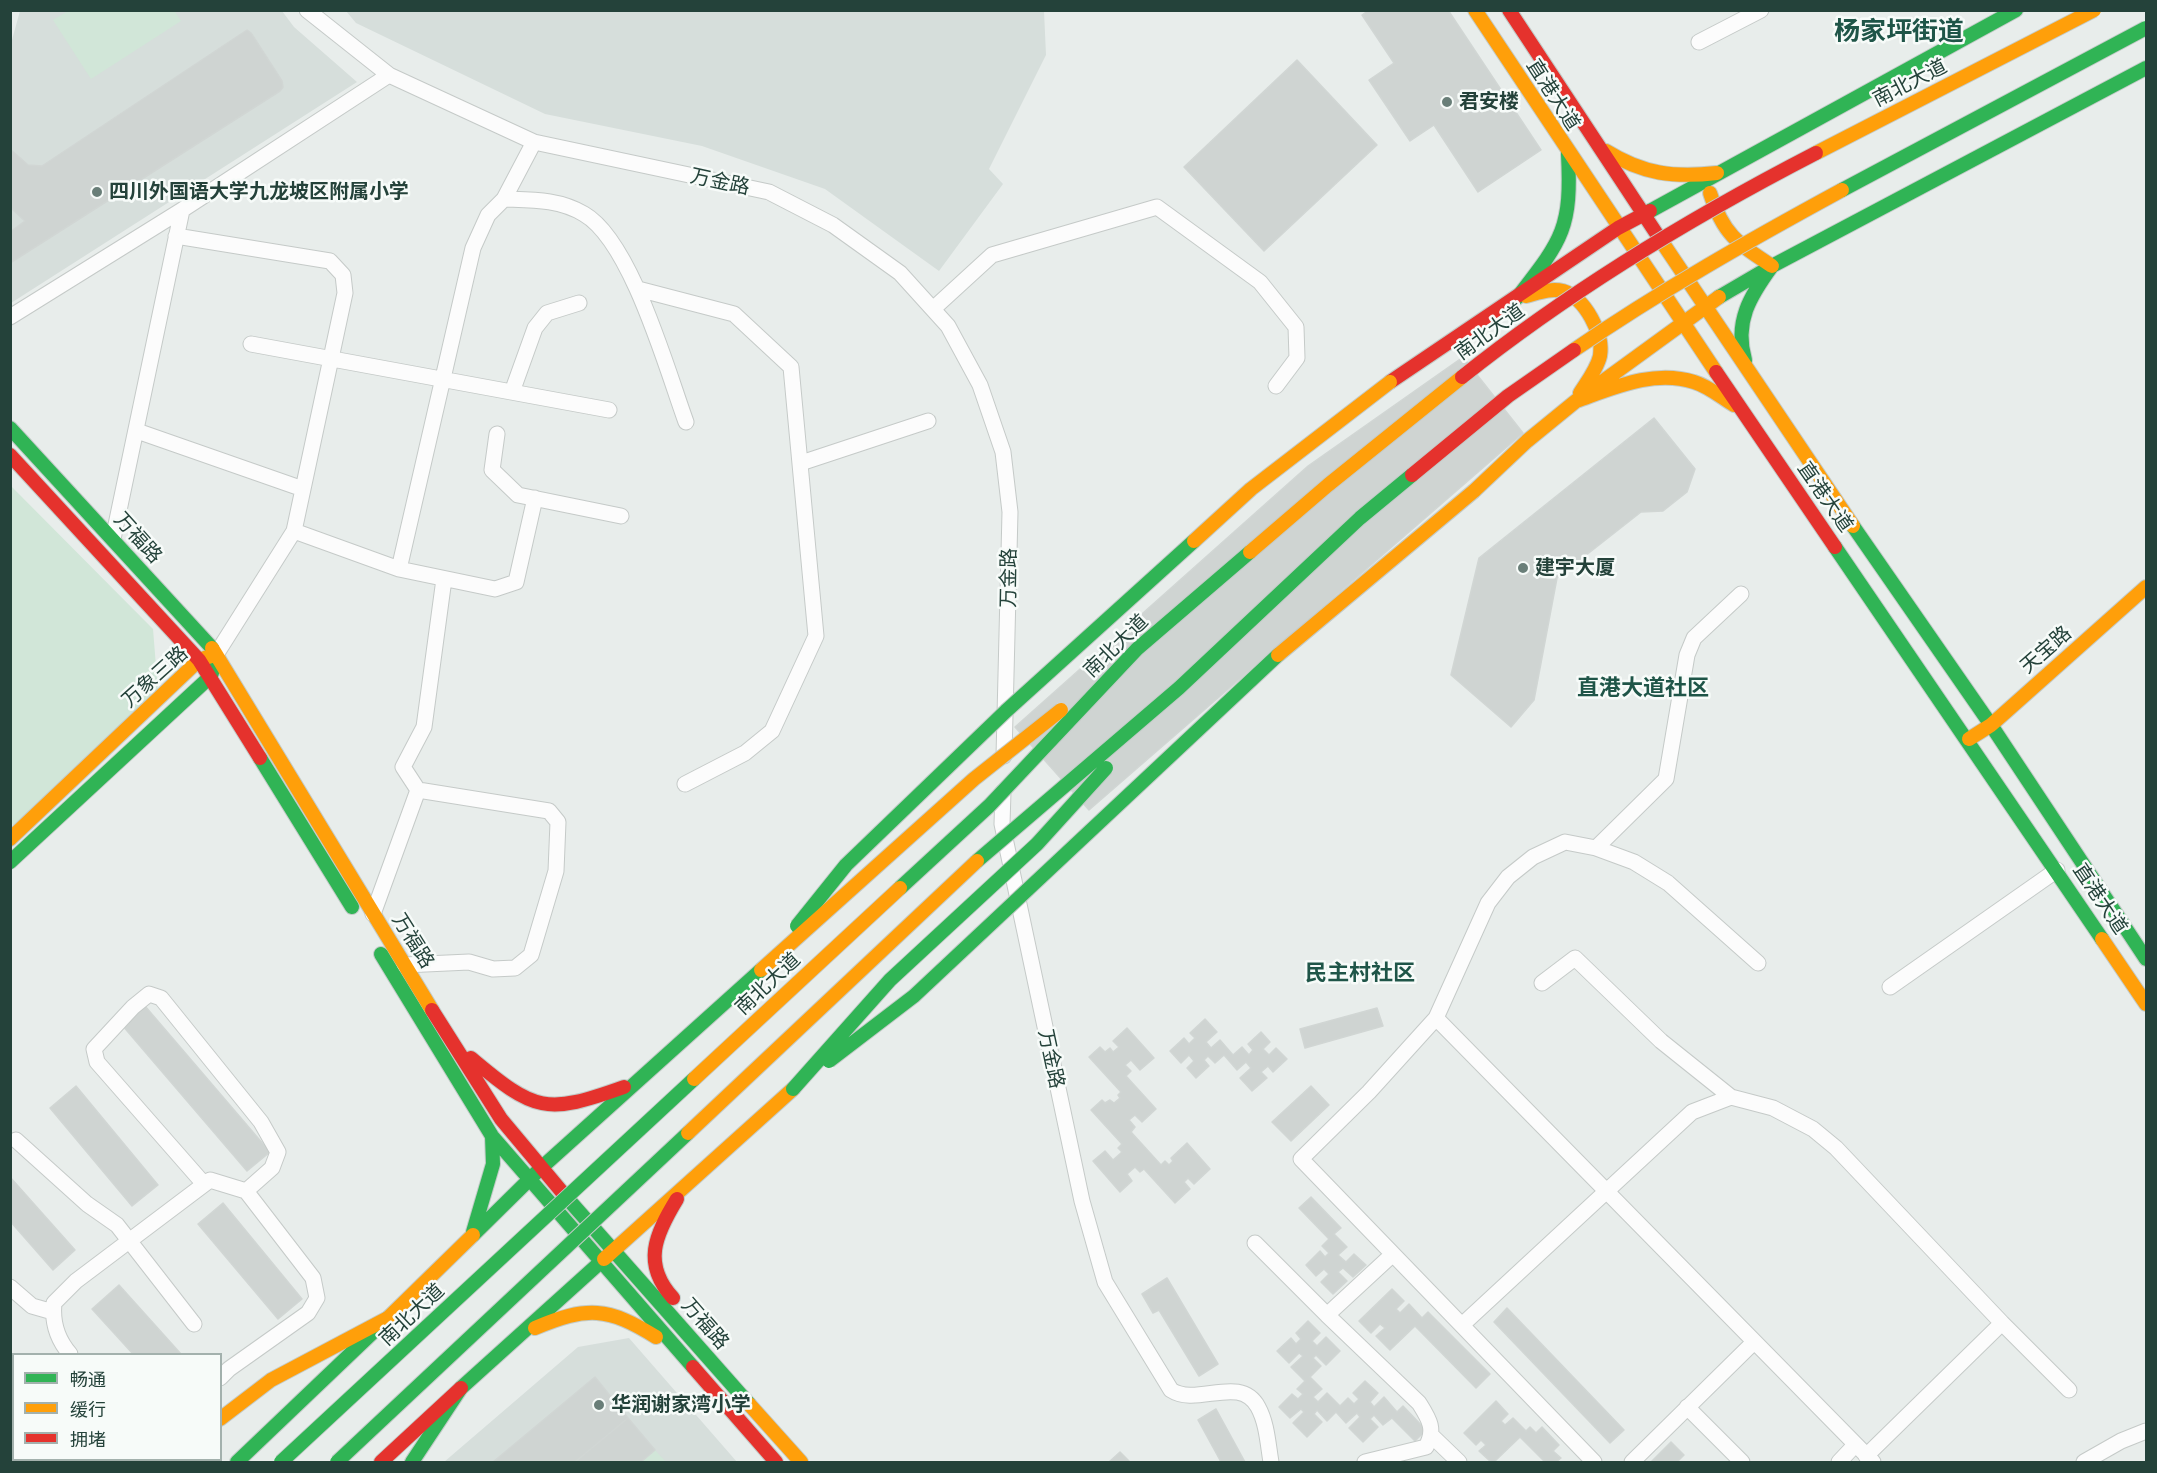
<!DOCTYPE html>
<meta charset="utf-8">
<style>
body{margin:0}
#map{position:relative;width:2157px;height:1473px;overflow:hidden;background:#e8edeb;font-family:"Public Sans","Noto Sans SC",sans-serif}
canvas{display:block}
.frame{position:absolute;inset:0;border:12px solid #24423a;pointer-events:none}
.legend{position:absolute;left:12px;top:1353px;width:210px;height:108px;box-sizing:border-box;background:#f7fbf9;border:2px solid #a3b1ad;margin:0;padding:8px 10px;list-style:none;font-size:18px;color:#24423a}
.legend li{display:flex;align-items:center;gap:12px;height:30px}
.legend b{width:30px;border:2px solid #a3b1ad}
</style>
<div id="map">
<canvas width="2157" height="1473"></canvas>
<div class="frame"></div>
<ul class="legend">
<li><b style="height:8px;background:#30b455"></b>畅通</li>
<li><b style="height:8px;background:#ff9f0a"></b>缓行</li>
<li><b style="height:8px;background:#e5322d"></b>拥堵</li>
</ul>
</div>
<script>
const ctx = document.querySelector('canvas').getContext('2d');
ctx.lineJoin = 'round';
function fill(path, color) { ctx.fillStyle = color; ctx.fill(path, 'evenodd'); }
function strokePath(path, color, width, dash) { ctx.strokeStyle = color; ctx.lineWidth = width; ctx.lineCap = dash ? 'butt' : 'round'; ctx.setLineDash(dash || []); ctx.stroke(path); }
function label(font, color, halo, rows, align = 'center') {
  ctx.font = font + ' "Public Sans","Noto Sans SC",sans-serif'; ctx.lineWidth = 5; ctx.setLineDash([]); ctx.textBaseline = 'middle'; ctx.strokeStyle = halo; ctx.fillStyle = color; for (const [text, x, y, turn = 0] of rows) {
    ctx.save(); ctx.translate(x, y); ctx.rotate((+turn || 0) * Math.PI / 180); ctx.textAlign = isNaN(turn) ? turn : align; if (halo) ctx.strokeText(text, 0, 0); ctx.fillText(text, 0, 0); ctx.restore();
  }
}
fill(new Path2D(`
 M20 11H282L294 27 357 82 11 303 10 47Z
 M346 11H1044L1046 55 989 169 1003 184 939 271 825 189 702 146 545 114 356 23Z
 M629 1338 737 1462H444L578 1347Z`), '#d6dedb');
fill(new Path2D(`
 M174 10 181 21 91 79 53 20 68 11Z
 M10 485 153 629 158 691 14 825 10 824Z
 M655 1450 666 1462H641Z`), '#d1e6d8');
const building = new Path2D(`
 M1369 10H1448L1541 150 1478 192 1434 125 1410 141 1369 80 1394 63 1362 15Z
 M247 30 251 33 282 81 283 87 280 91 10 263V232L25 221 10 207V149L28 165 42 166Z
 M1297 60 1377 145 1264 251 1184 167Z
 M1463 357 1523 433 1089 810 1015 727 1308 466Z
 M1654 418 1695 469 1687 492 1663 511 1641 512 1557 578 1534 700 1511 727 1451 675 1479 558Z
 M145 1006 270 1152 247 1171 122 1025Z
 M1377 1008 1383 1026 1305 1048 1300 1029Z
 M1205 1019 1217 1032 1206 1042 1211 1048 1220 1040 1233 1055 1242 1047 1249 1055 1253 1050 1248 1044 1261 1032 1270 1042 1263 1049 1269 1055 1276 1048 1287 1059 1273 1072 1268 1066 1261 1072 1267 1078 1252 1091 1240 1078 1251 1068 1246 1062 1237 1070 1224 1055 1215 1063 1208 1056 1204 1060 1209 1066 1196 1078 1187 1068 1194 1061 1189 1055 1181 1063 1170 1051 1184 1038 1189 1044 1195 1038 1190 1033Z
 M1127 1028 1154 1058 1140 1070 1131 1060 1125 1065 1131 1071 1126 1076 1156 1109 1142 1122 1135 1115 1129 1120 1135 1127 1131 1132 1161 1165 1165 1161 1169 1165 1173 1161 1171 1158 1187 1143 1210 1169 1194 1184 1188 1178 1184 1182 1190 1189 1175 1203 1144 1169 1140 1172 1135 1167 1127 1174 1132 1181 1120 1192 1093 1161 1105 1151 1113 1160 1122 1152 1118 1148 1122 1144 1091 1110 1102 1100 1105 1103 1110 1100 1114 1103 1120 1098 1118 1095 1121 1092 1089 1057 1100 1047 1105 1052 1110 1048 1113 1052 1119 1047 1113 1041Z
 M76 1086 158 1185 132 1206 50 1108Z
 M1311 1086 1329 1105 1291 1141 1272 1122Z
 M10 1177 75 1250 53 1270 10 1221Z
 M1311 1197 1341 1228 1334 1234 1347 1247 1338 1255 1346 1262 1354 1254 1366 1265 1353 1277 1343 1268 1338 1272 1347 1281 1333 1294 1321 1282 1329 1274 1324 1269 1316 1276 1306 1265 1320 1251 1325 1257 1329 1253 1322 1246 1329 1239 1299 1208Z
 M223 1203 302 1299 278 1319 198 1224Z
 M1167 1278 1218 1364 1199 1376 1159 1310 1153 1313 1142 1294Z
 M119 1285 181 1354H133L92 1309Z
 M1392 1289 1404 1301 1396 1309 1400 1313 1409 1304 1422 1318 1428 1312 1490 1374 1476 1388 1415 1326 1390 1350 1376 1336 1385 1328 1380 1324 1371 1333 1359 1321Z
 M1507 1308 1624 1430 1610 1443 1494 1322Z
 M1308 1321 1320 1333 1312 1341 1317 1346 1326 1337 1340 1351 1326 1365 1316 1355 1313 1358 1321 1366 1310 1377 1322 1389 1313 1397 1318 1402 1327 1393 1340 1406 1348 1398 1354 1404 1359 1399 1353 1393 1365 1381 1378 1393 1370 1402 1374 1407 1384 1397 1397 1412 1403 1406 1426 1430 1415 1441 1392 1418 1383 1425 1374 1415 1370 1419 1378 1427 1363 1442 1349 1428 1360 1417 1357 1413 1346 1423 1336 1412 1327 1421 1317 1410 1314 1414 1322 1422 1307 1437 1293 1423 1304 1412 1301 1409 1290 1418 1279 1407 1292 1394 1298 1399 1303 1394 1297 1389 1305 1381 1291 1367 1303 1356 1299 1353 1289 1363 1277 1351 1291 1338 1296 1344 1301 1339 1296 1333Z
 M14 1366V1399L10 1395V1369Z
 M595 1377 628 1418 575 1462H493Z
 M1496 1401 1508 1414 1501 1421 1505 1425 1513 1418 1526 1431 1530 1427 1536 1433 1542 1427 1559 1445 1553 1451 1561 1458 1556 1462H1545L1520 1437 1494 1462H1491L1479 1451 1486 1445 1481 1440 1476 1445 1464 1433Z
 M1216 1409 1245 1462H1221L1198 1420Z
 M628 1418 655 1450 641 1462H575Z
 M1671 1442 1684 1455 1677 1462H1651Z
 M1120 1452 1130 1462H1109Z
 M67 1460H101L97 1462H69Z`);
fill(building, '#cfd4d2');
strokePath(building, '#d1d6d4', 1.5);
const street = new Path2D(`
 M307 10 389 75 534 142 769 192 833 225 900 273 948 326 980 385 1003 452 1010 512 1004 756
 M1699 42 1761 10
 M504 199 534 142
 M176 236 330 261 343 275 345 293 294 531 217 653
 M638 289 734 314 791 367 816 636 772 731 745 753 685 784
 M933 309 992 255 1157 207 1260 282 1296 327 1297 358 1276 386
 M10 317 182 210 389 75
 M251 344 609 410
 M512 392 535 328 547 313 579 303
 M137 431 303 489
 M497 434 492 470 518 495 621 516
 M801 463 928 421
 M294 531 399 569 495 589 516 582 535 498
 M113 539 182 210
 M399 569 473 248 488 215 504 199C532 200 559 199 584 214 631 241 667 370 686 422
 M1003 792 1002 824 1082 1201 1105 1282 1171 1390C1197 1407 1240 1374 1258 1407 1267 1423 1268 1445 1271 1462
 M1596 848 1666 779 1687 655 1694 638 1741 594
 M373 914 418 790
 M404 965 469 962 493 969 515 968 531 955 556 871 558 822 549 811 418 790 403 767 424 727 444 579
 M1542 983 1575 958 1661 1041 1731 1097 1773 1108 1813 1129 1836 1148 2002 1323 2069 1390
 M1890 987 2057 870
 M1436 1018 1873 1462
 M16 1140 87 1204 117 1225 194 1324
 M204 1184 97 1062 94 1049 133 1007 149 994 161 998 261 1122 278 1152 272 1168 246 1191
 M1255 1243 1327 1315
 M10 1287 32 1306 53 1312
 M1462 1325 1692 1112 1731 1097
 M70 1354C57 1339 52 1322 54 1303L76 1281 210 1180 246 1191 313 1278 317 1298 308 1313 229 1369 220 1378
 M1687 1407 1742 1462
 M1432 1436 1459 1462
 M1866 1456 2002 1323
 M1365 1462 1426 1447C1436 1429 1429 1419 1419 1403L1327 1315 1393 1254
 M1594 1462 1301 1159 1369 1092 1436 1018 1488 903 1508 877 1533 857 1565 842 1596 848 1634 862 1668 883 1758 963
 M1632 1462 1754 1342
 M1839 1462 1855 1445
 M2084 1462 2121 1441 2146 1431`);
const fast = new Path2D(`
 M1650 211 2016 10
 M1719 297 1772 266 2146 68
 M1517 298C1562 240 1572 229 1568 154
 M1745 360C1734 322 1750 296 1772 266
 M10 428 212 648
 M1853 526 1991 725 2146 959
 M1835 547 2102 939
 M260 758 352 907
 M10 862 211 676 215 663
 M381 954 492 1136 693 1367
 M567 1198 749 1404
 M473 1232 493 1164 492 1136
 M473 1235 541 1168 761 970
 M237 1462 388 1318
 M412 1462 461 1388 604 1259`);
const slow = new Path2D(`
 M1475 10 1716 372
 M1606 151C1643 174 1674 178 1717 173
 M1710 193C1723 234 1737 243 1772 266
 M1660 239 1853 526
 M1526 296C1538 293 1550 288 1563 291 1585 298 1604 334 1600 356 1597 369 1587 382 1580 393
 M1576 401C1613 388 1654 369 1694 382 1708 386 1721 397 1734 405
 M1474 491 1527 441 1576 401 1719 297
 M212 648 432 1010
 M1969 739 1991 725 2146 587
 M10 839 199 660 211 656
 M2102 939 2146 1004
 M604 1259 793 1089
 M535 1328C587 1306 608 1307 656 1337
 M749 1404 801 1462
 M220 1419 271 1380 388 1318 473 1235
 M170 1462 173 1460`);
const jam = new Path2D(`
 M1509 10 1660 239
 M1716 372 1835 547
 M1390 382 1618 228 1650 211
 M10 455 199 660 260 758
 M432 1010 501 1119 567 1198
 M471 1058C535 1112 546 1115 624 1087
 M673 1298C642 1264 655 1235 677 1199
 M693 1367 776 1462
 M381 1462 461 1388`);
strokePath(street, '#c5cac8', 17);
strokePath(fast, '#c3cbc8', 16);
strokePath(slow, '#c3cbc8', 16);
strokePath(jam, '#c3cbc8', 16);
strokePath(street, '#fcfcfc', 15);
strokePath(fast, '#30b455', 14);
strokePath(slow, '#ff9f0a', 14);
strokePath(jam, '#e5322d', 14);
const fastBridge = new Path2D(`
 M1842 190 2146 28
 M977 861 1179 688 1360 518 1412 475
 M900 888 989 806 1137 649 1250 552
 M797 926 846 865 1006 711 1194 541
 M829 1061 914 996 1278 655
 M793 1089 890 980 1037 844 1106 768
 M281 1462 694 1079
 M337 1462 688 1133`);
const slowBridge = new Path2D(`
 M1816 153 2094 10
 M1574 350C1660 291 1750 240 1842 190
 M1194 541 1251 489 1390 382
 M1250 552 1328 485 1462 377
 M1278 655 1474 491
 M761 970 974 779 1061 710
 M694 1079 900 888
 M688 1133 977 861`);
const jamBridge = new Path2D(`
 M1462 377C1571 290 1692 217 1816 153
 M1412 475 1508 396 1574 350`);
strokePath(fastBridge, '#c3cbc8', 16, []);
strokePath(slowBridge, '#c3cbc8', 16, []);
strokePath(jamBridge, '#c3cbc8', 16, []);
strokePath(fastBridge, '#30b455', 14);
strokePath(slowBridge, '#ff9f0a', 14);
strokePath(jamBridge, '#e5322d', 14);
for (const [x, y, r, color] of [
 [1447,102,6,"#697e78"],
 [97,192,6,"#697e78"],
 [1523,568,6,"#697e78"],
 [599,1405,6,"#697e78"]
]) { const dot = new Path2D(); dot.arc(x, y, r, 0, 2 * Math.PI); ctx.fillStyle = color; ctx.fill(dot); strokePath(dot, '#f7fbf9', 2); }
label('20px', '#24423a', '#f7fbf9', [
 ["南北大道",1910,83,-27],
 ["直港大道",1553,95,57],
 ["万金路",720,182,12],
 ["南北大道",1490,332,-36],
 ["直港大道",1825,497,55],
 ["万福路",138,538,48],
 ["万金路",1009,578,-89],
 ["南北大道",1116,646,-44],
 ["天宝路",2046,650,-41],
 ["万象三路",155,677,-42],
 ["直港大道",2100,899,56],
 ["万福路",413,941,58],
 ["南北大道",768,984,-43],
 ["万金路",1051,1059,78],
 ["南北大道",412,1315,-43],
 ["万福路",705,1324,49]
]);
label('bold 20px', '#24423a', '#f7fbf9', [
 ["君安楼",1459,102],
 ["四川外国语大学九龙坡区附属小学",109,192],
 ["建宇大厦",1535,568],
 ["华润谢家湾小学",611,1405]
], 'left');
label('bold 22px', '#1f5548', '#f7fbf9', [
 ["直港大道社区",1643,688],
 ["民主村社区",1360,973]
]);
label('bold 26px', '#1f5548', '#f7fbf9', [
 ["杨家坪街道",1899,32]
]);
</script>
